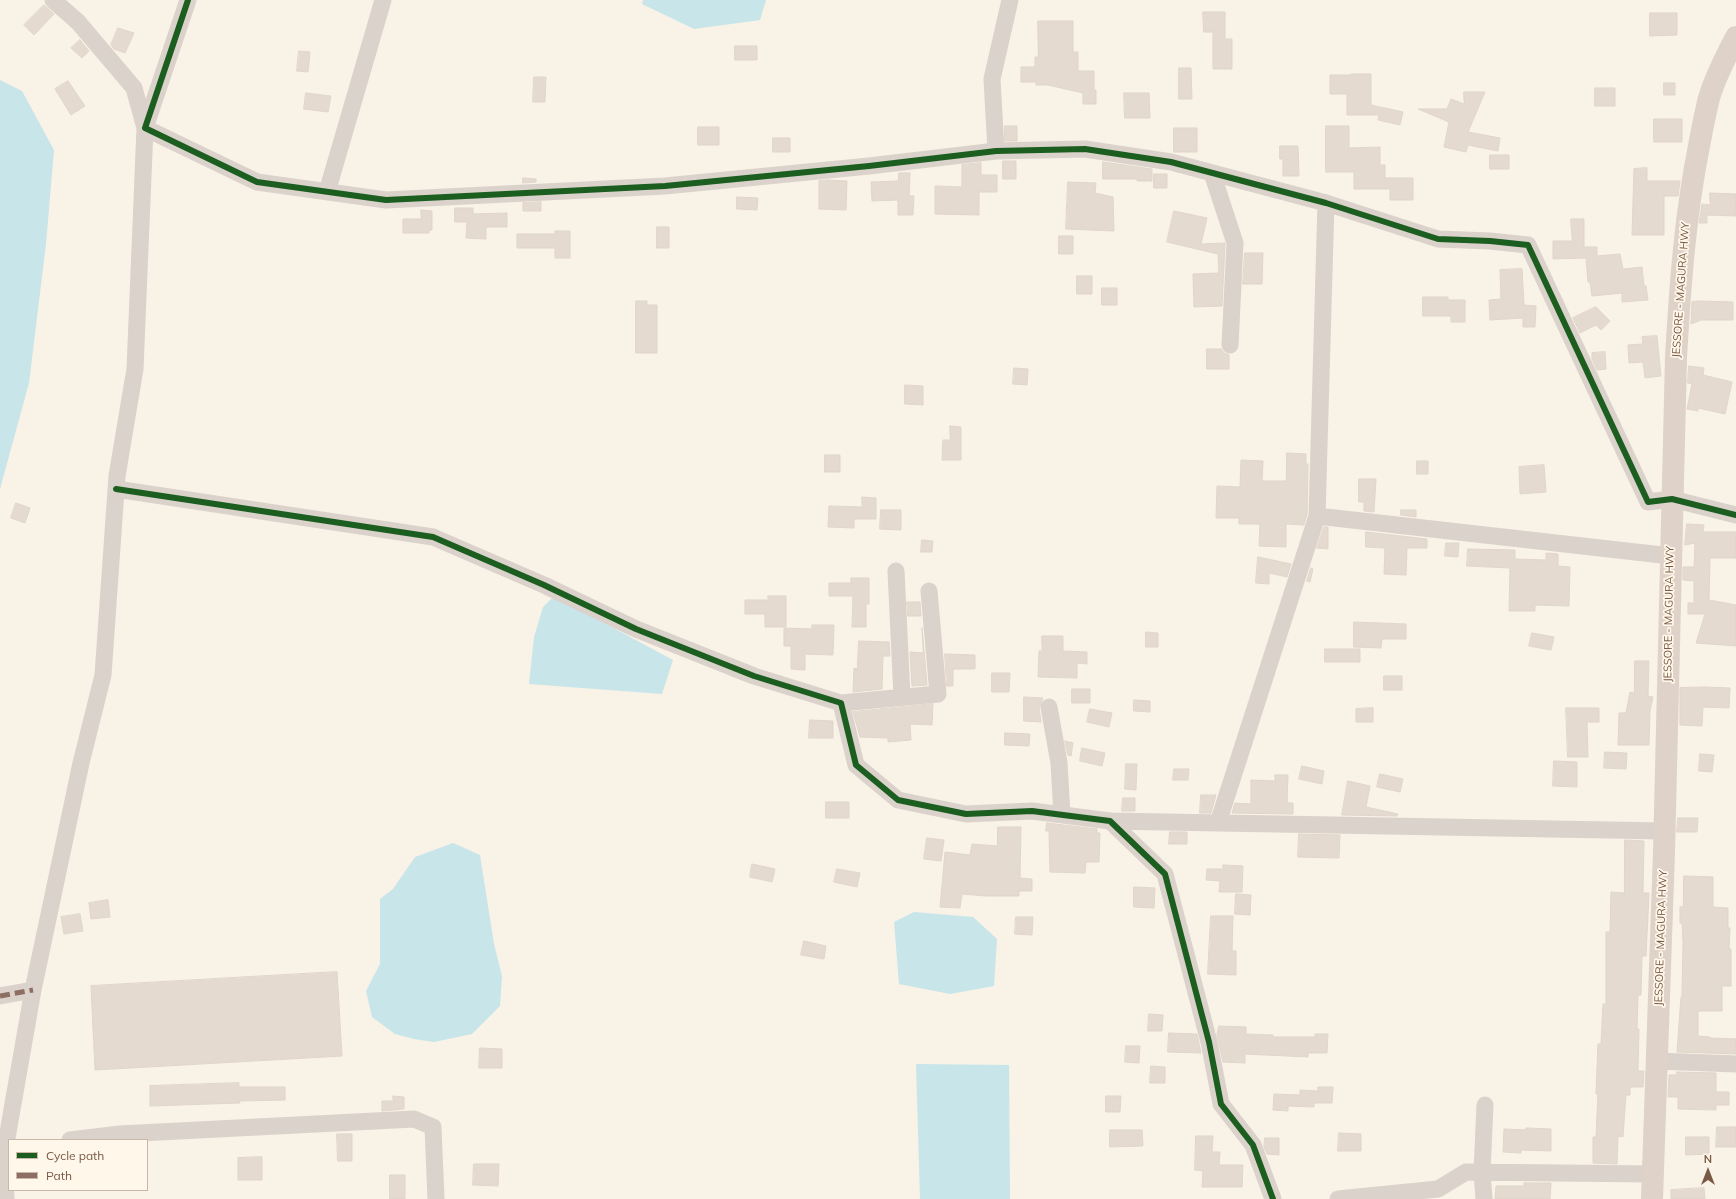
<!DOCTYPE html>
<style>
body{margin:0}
#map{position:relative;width:1736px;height:1199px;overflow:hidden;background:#f8f2e7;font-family:Mulish,sans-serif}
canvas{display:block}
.legend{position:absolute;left:8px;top:1139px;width:140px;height:52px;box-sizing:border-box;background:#fff7e9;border:1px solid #c9b8a7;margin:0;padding:5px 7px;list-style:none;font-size:12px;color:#785945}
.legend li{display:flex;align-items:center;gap:8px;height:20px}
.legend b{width:20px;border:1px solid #c9b8a7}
.north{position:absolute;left:1688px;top:1151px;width:40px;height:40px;-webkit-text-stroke:3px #fff7e9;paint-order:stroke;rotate:0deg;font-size:11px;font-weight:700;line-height:16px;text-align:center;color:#785945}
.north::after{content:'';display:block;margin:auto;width:14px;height:18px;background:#785945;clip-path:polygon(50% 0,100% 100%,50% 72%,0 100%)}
</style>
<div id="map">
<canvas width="1736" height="1199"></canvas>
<ul class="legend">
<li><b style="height:5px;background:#1b5e20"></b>Cycle path</li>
<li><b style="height:5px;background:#8d6e63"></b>Path</li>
</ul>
<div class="north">N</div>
</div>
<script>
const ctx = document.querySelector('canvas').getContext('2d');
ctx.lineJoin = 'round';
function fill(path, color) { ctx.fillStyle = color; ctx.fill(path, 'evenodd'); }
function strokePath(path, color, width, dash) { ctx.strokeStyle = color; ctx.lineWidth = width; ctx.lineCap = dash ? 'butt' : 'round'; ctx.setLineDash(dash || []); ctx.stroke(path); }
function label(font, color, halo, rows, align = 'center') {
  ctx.font = font + ' Mulish,sans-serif'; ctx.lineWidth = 3.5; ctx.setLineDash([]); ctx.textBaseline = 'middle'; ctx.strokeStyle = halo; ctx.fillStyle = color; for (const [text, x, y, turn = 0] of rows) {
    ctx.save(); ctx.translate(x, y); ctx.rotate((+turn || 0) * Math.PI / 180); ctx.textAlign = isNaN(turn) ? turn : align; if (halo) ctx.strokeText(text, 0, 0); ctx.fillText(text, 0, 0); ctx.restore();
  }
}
fill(new Path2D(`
 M643 0H766L760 20 694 29 642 4Z
 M0 80 22 91 54 150 46 244 29 383 0 489Z
 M554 596 673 660 662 694 529 684 534 637 543 607Z
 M453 843 480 855 494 944 502 976 500 1006 472 1034 434 1042 414 1039 395 1034 372 1017 366 991 380 964V899L393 889 415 857Z
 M914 912 973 917 997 939 994 986 950 994 899 984 894 922Z
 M916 1064 1009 1065 1010 1199H920Z`), '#c8e5e9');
const building = new Path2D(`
 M44 5 54 14 34 35 24 25Z
 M1203 12H1225V39H1232V69H1213V32H1204Z
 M1650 13H1677V35L1650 36Z
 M1038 21H1073V52H1078V71H1094V90H1096V104H1083V93L1048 85H1036V82H1021V67H1035V57H1038Z
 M118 28 134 33 125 53 114 49 111 45Z
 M80 40 89 51 82 58 71 48Z
 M735 46H757V60H735Z
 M299 51 310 52 308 72 297 71Z
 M1179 68H1191L1192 99H1179Z
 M1351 74H1371V105L1403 112 1400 125 1378 120 1379 115H1347V94H1330V75H1351Z
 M534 77H546L545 102H533Z
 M68 81 85 106 71 115 55 89Z
 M1664 83H1675V95H1664Z
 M1595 88H1615V106H1595Z
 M1464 92H1485L1468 132 1500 138 1498 151 1468 145 1466 152 1444 147 1449 122 1418 109H1447L1451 99 1464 104Z
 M306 93 331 96 328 112 304 109Z
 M1124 93H1149L1150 118H1125Z
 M1654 119H1682V142H1654Z
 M1005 126H1017V141H1005Z
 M1326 126H1349V148L1380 147V165H1385V178H1413V200H1390V189H1354V172H1326Z
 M698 127H719V145H698Z
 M1174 128H1197V152H1174Z
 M773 138H790V152H773Z
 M1280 146H1298L1299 176H1283V159H1280Z
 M1490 155H1509V169H1490Z
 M1003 161H1016V179H1003Z
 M1103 162 1152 169V181H1137V179H1103Z
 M981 163V175H997V192H979V215L935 214V186L962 187V165Z
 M1647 168V181H1680L1678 196H1664V235H1632L1634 169Z
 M899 173H910L909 196H914L913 215H898V200L872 201 871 182 898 181Z
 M1154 174H1167V188H1154Z
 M523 178 536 179V182L523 183Z
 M828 180 847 181 846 210 819 209V181Z
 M1068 182 1096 183 1095 193 1113 197 1114 231 1066 229Z
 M1710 193 1736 194V216L1707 215V223H1699L1702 204 1710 205Z
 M737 197 758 198 757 210 737 209Z
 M541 202V211H523V203Z
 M455 208H473V214L507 213V227H486V239L466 238 467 222H455Z
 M421 210 432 211V230H429V233H403V219H421Z
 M1174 211 1207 218 1201 244 1225 243 1222 306 1194 307 1193 274 1219 273 1218 254 1167 242Z
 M1571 219H1584V247H1597V256L1620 254 1623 269 1642 267 1644 286H1646L1648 300 1622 302V293L1592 296 1590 282H1588L1586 258 1553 259V241H1572Z
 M657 227H669V248H657Z
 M555 231H570V258H555V248H517V234H555Z
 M1059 236H1073V254H1059Z
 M1245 253H1263L1262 284H1243Z
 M1522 269 1524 305 1536 306 1535 327H1523V318L1490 320 1489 300 1501 299 1500 270Z
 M1077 276H1092V294H1077Z
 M1102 288H1117V305H1102Z
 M1423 297H1448V300H1465V322H1451V316H1423Z
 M636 301H647V305H657V353H636Z
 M1699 301 1733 302V320H1701L1691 324 1692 302Z
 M1596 307 1610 321 1601 330 1596 325 1580 333 1573 318Z
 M1657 336 1661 376 1645 378 1643 362 1629 363 1628 345 1643 344 1642 337Z
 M1207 349H1221L1224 353 1229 355V369H1207Z
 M1605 352 1606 369 1597 370 1592 359V353Z
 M1689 366 1704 368 1703 375 1732 382 1725 414 1698 408V411L1687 409 1692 384 1688 383Z
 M1014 368 1028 369 1027 385 1013 384Z
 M905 385 923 386V405L905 404Z
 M950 426 961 427V460H942L943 440H950Z
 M1287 453 1306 454V464H1308L1307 514 1304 525 1286 524V547L1259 546 1260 524H1239V518H1216L1217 486 1240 487 1241 460 1263 461 1262 481H1286Z
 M825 455H840V472H825Z
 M1417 461H1428V474H1417Z
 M1544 465 1546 492 1520 494 1519 467Z
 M1359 479H1376L1374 512 1364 511V502H1359Z
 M862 497 876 498V519H854V528L828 527 829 506 862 507Z
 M16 503 30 508 25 523 11 518Z
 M881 510H901V530L880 529Z
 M1401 510H1416V517L1401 515Z
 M1687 524 1704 525 1703 532H1736V558H1710L1709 600 1736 605V646L1696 643 1705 614H1688V603H1694V581L1683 580V567H1694L1695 543 1685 545Z
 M1324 527H1328V549L1317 548Z
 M1366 532 1427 539V548H1407L1406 575 1384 574 1385 548 1366 547Z
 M922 540 933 541 932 552H921Z
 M1446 543H1459L1458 557 1445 556Z
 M1468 549 1515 550V559L1546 560V553L1558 554V566L1570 567 1569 606 1535 605V611H1509L1510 568 1467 566Z
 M1258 557 1291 564 1287 577 1269 573V584L1256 583Z
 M1311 568 1313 569 1310 582 1307 581Z
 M851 578H869V604H866V627H852L853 596H829V583H851Z
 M768 596H786V627H765V614H745V600H768Z
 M907 602H920L921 616H908Z
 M1354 622 1406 624V639H1382L1381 648 1354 647Z
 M812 625H834L833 655 805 654V670L791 669V646H784V628L812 629Z
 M922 628 927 685 912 686 910 652 923 653Z
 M1146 632 1158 633V647H1146Z
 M1532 633 1554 637 1551 650 1529 646Z
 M1042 636H1063V651L1087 652V664L1077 663V678L1038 677 1039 651H1042Z
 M859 641 889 642 890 656H883L882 689 853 692 854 668 857 669Z
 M1325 649H1360V662H1325Z
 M945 654 975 655V669H953V686H947Z
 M1635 661H1649L1648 696 1653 697 1650 711 1649 745H1618L1619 713H1626L1630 692 1634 693Z
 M992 673H1010L1009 692H992Z
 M1384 676H1402V690H1384Z
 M1705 687 1730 688 1729 708 1703 707 1702 726 1680 725V688Z
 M1072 689H1090V703H1072Z
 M1024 697 1043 698 1039 708 1041 722 1024 721Z
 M1134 700 1150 701V712L1134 711Z
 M933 704 932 725 910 724 911 740 888 742V738L860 737 853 712Z
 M1373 708V722H1356V709Z
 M1566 708H1599V722H1587L1588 757H1568Z
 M1090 709 1112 713 1109 727 1087 722Z
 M810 720 833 721V738H809Z
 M1005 733 1030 734 1029 746 1005 745Z
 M1065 741 1073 743 1071 756 1068 755Z
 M1082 748 1105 753 1102 766 1080 761Z
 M1605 752 1627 753 1626 769 1604 768Z
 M1700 754 1714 755 1712 772 1699 771Z
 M1554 761 1577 762V787L1553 786Z
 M1126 764H1137L1136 790 1125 789Z
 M1302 766 1324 771 1322 784 1299 779Z
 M1174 769H1189L1188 780H1173Z
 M1380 774 1403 779 1400 792 1377 787Z
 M1275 775H1288L1287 803H1293V814L1232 813 1235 803 1251 804V780L1275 781Z
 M1348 781 1370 786 1366 807 1398 814 1397 816 1342 815Z
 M1201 795H1216L1211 813H1200Z
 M1123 798H1135V811H1122Z
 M826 802H849V818H826Z
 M1678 818H1698L1697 832H1677Z
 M1047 823 1097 829V833H1100L1099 862H1086L1085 873 1050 872 1049 831H1046Z
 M998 827H1021L1020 878 1032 879V891H1019V896H986L962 894 960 908 940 907 945 852 970 855 972 844 997 846Z
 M1170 832H1187V844H1169Z
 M1299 834 1340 835 1339 858 1298 857Z
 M927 838 944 840 941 861 924 859Z
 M1625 840 1644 841 1643 893H1649L1646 956H1642L1641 995H1638L1637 1029H1639L1638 1071H1644L1643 1087H1630V1095H1626L1623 1137 1618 1136 1617 1164 1593 1163V1137H1596L1598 1094H1596L1598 1044H1601L1603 1004H1606V932H1610L1611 892 1624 893Z
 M752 864 775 869 772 882 750 877Z
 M1223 865 1243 866 1242 892H1219L1220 881 1206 880 1207 869H1223Z
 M837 869 860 873 857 887 834 882Z
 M1684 876 1713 877V907L1728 908V928H1730L1729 949H1731V986H1722V1011H1698V1036L1710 1037V1038L1736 1039V1054L1677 1052 1681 997H1682L1683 942 1682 923H1680V907H1683Z
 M1134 887 1155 888 1154 908 1134 907Z
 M1236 894 1251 895 1250 915 1235 914Z
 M108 900 110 917 91 919 89 903Z
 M80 914 83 931 64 934 61 917Z
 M1211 916H1233L1232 951H1236V975L1208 974Z
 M1016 917H1033L1032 935 1015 934Z
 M804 941 826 946 824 959 801 955Z
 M337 972 342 1056 95 1070 91 986Z
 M1149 1014 1163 1015 1162 1031H1148Z
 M1219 1026 1246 1027V1034L1273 1035V1037H1315V1034H1328L1327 1053H1308V1057L1245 1054V1063L1223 1062 1217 1035Z
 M1169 1033 1197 1034 1201 1053 1168 1052Z
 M1126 1046H1140L1139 1063 1125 1062Z
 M480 1048 502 1049V1068H479Z
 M1151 1066 1165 1067V1083H1150Z
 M1677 1072 1716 1073V1092H1729V1105H1716V1110L1678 1109V1097H1668L1669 1075H1677Z
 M239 1083V1087H285V1100L239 1101 240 1103 150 1106V1086Z
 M1318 1087H1333L1332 1103H1314V1107L1288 1106V1111L1273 1110 1274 1094 1300 1095V1090L1318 1091Z
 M393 1096 404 1097V1109L382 1111V1101H393Z
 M1106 1096H1121L1120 1112H1106Z
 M1717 1127H1736V1147H1716Z
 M1526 1128 1551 1129V1151L1521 1150V1153L1503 1152 1504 1129 1526 1130Z
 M1110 1130H1142L1143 1146 1110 1147Z
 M1339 1133 1361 1134V1151H1338Z
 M337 1134H352V1161H338Z
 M1196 1136H1213L1212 1152H1220L1219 1165H1243L1242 1187H1202L1203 1171 1195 1170Z
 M1686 1137H1709V1154L1686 1155Z
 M1265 1138H1279V1155L1267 1154 1264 1147Z
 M262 1157V1180H238V1158Z
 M474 1164H499L498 1186 473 1185Z
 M390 1175H405V1199H390Z
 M1524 1183H1551L1550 1199H1495L1496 1186H1524Z
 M1704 1188 1705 1199H1671V1190Z`);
fill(building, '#e5dacf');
strokePath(building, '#e1d5c9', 1);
strokePath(new Path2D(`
 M188 0 145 128 257 182 386 200 665 186 869 166 996 151 1085 149 1171 162 1326 203 1438 239 1490 241 1528 245 1648 502 1672 499 1736 515
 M996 151 992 79 1010 0
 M1212 173 1235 243 1230 345
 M327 192 383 0
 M116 489 433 537 544 585 636 629 754 676 841 703 856 765 898 800 966 814 1032 811 1110 821 1165 874 1209 1042 1221 1104 1253 1145 1273 1199
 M1317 516 1671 556
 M896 571 902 697
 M841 703 938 694 929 591
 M1049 707 1059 763 1062 815
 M1110 821 1664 831
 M1218 823 1317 516 1326 203
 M0 996 33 990
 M1656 1061 1736 1064
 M70 1140 120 1134 414 1119 433 1127 436 1199
 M6 1199 4 1155 33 990 81 763 103 675 117 476 135 369 145 128 134 88 78 22 53 0
 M1338 1199 1438 1189 1466 1172 1653 1174
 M1484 1199 1482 1172 1485 1105`), '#dbd2cb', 17);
strokePath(new Path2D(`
 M1652 1199 1664 852 1676 358C1680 287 1685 216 1699 146 1702 130 1705 114 1709 98 1715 77 1726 56 1736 37`), '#dfd2c9', 22);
strokePath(new Path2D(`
 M0 996 33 990`), '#8d6e63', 5, [10, 5]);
strokePath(new Path2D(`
 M188 0 145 128 257 182 386 200 665 186 869 166 996 151 1085 149 1171 162 1326 203 1438 239 1490 241 1528 245 1648 502 1672 499 1736 515
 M116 489 433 537 544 585 636 629 754 676 841 703 856 765 898 800 966 814 1032 811 1110 821 1165 874 1209 1042 1221 1104 1253 1145 1273 1199`), '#1b5e20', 6);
label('11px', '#785945', '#fff7e9', [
 ["JESSORE - MAGURA HWY",1681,290,-86],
 ["JESSORE - MAGURA HWY",1669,614,-89],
 ["JESSORE - MAGURA HWY",1661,938,-88]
]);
</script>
